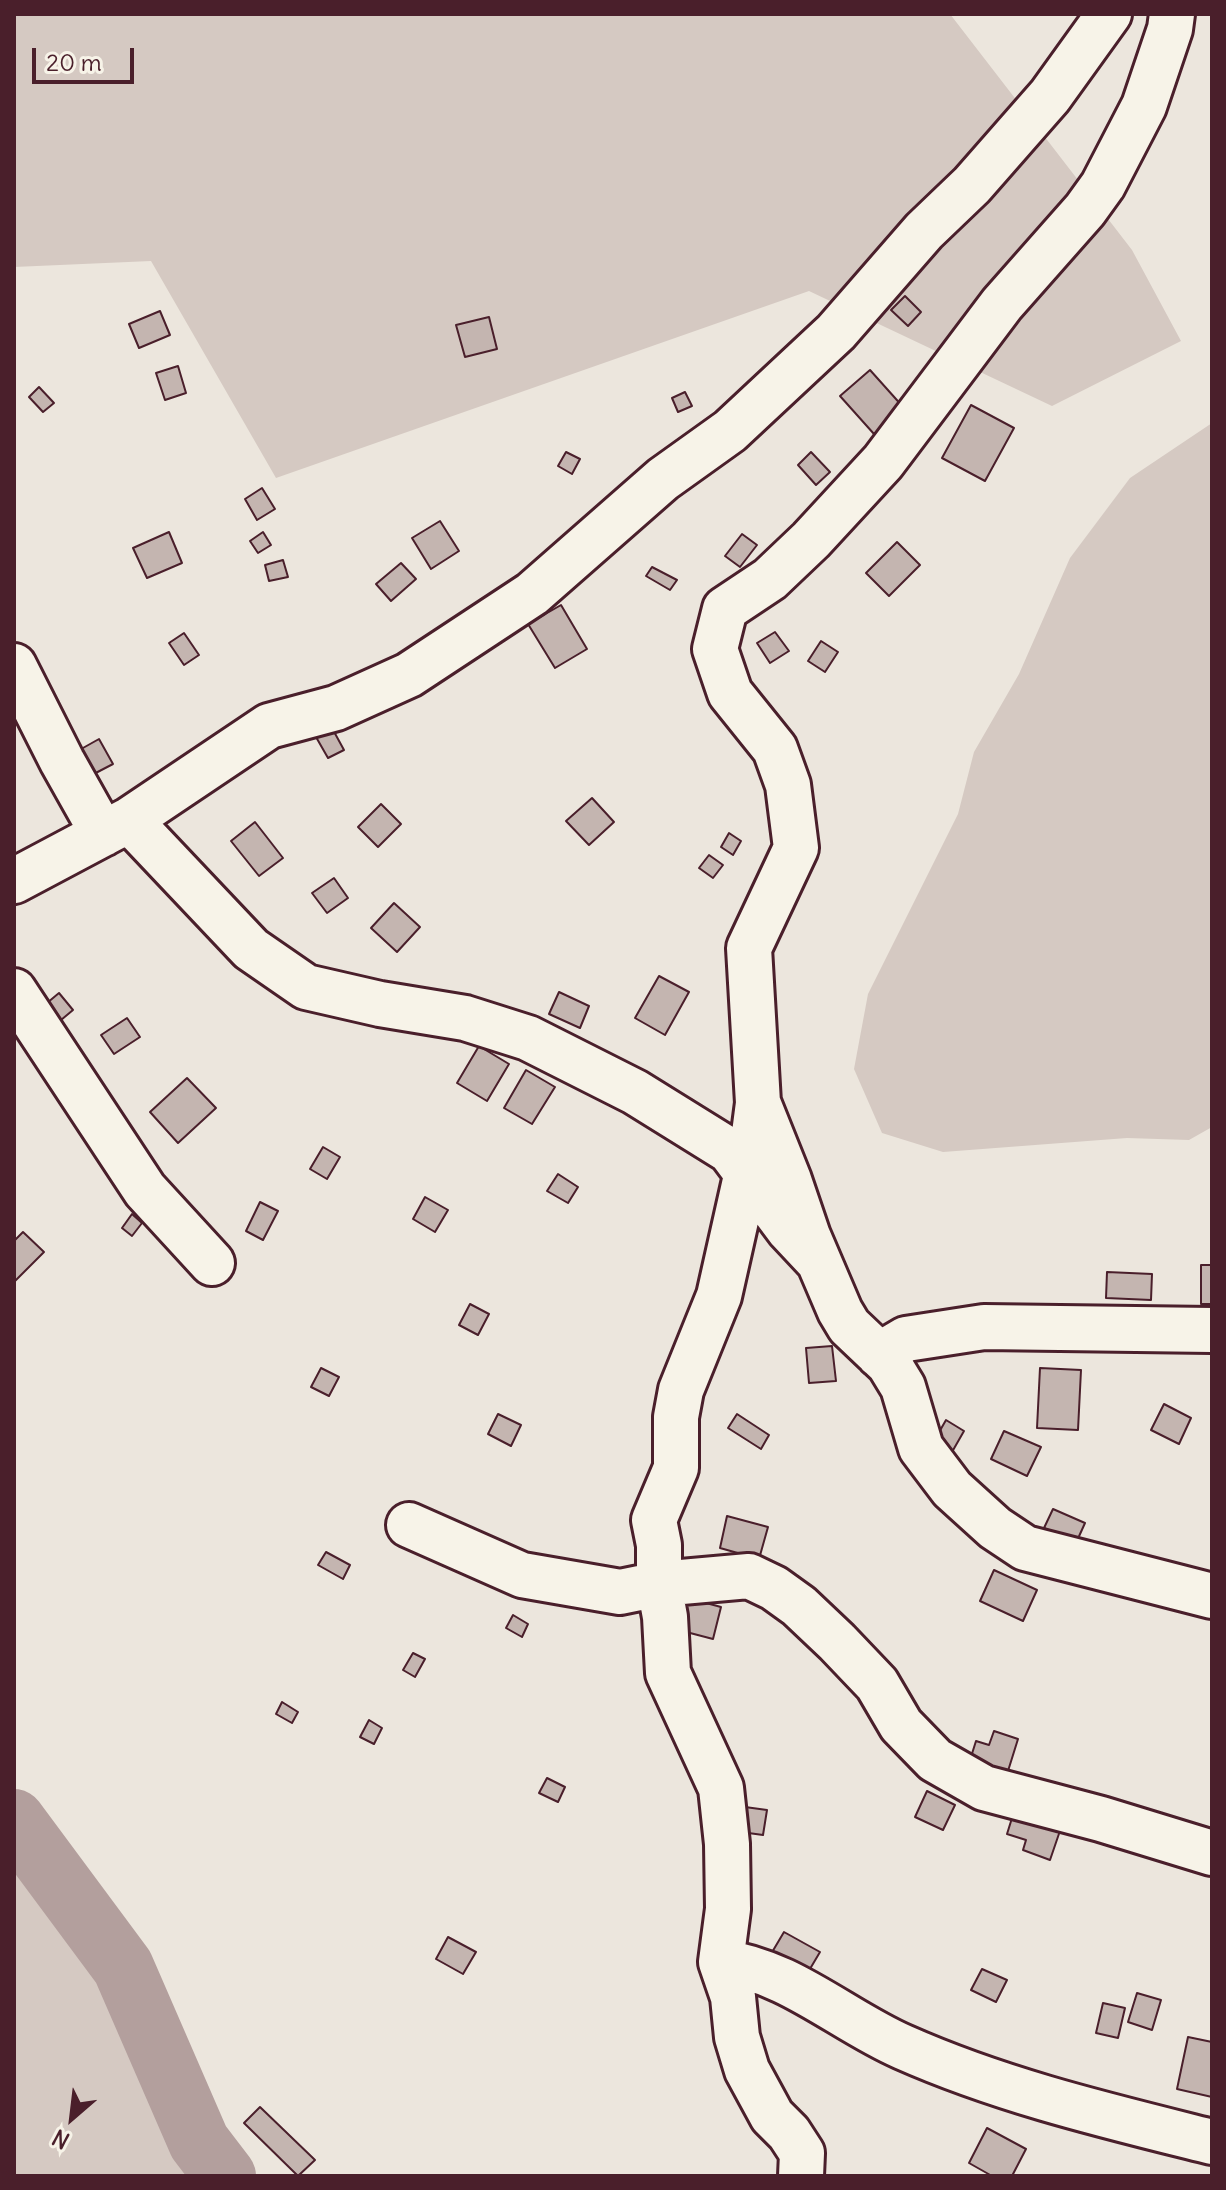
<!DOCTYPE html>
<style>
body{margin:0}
#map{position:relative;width:1226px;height:2190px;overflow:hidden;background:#ece6dd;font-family:Delius,sans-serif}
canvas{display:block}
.frame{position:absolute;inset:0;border:16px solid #4a1f2b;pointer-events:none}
.north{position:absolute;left:32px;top:2078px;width:80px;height:80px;-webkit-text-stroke:6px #f7f3e8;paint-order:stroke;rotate:208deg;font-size:22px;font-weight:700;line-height:32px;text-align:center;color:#4a1f2b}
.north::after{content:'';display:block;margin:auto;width:28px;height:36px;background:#4a1f2b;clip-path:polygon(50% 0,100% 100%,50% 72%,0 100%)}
.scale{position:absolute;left:32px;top:48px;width:102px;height:36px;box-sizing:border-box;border:4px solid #4a1f2b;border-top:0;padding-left:10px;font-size:24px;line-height:28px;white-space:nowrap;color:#4a1f2b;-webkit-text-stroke:6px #f7f3e8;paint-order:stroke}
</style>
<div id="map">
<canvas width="1226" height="2190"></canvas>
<div class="frame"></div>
<div class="north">N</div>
<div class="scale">20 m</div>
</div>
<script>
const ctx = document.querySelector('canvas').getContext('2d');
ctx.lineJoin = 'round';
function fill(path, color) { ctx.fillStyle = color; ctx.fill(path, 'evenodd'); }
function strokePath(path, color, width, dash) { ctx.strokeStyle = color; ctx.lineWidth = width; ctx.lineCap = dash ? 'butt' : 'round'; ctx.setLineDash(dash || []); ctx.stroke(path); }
fill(new Path2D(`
 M14 14H950L1132 250 1181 341 1052 406 809 291 276 478 151 261 14 267Z
 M1212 423V1127L1189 1140 1127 1138 943 1152 882 1133 854 1069 868 994 958 814 974 752 1019 674 1070 558 1130 478Z
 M14 1841 256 2176H14Z`), '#d5c9c2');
strokePath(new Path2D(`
 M14 1820 123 1967 199 2142 225 2176`), '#b39f9d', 62);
const building = new Path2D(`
 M905 296 921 312 908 326 891 310Z
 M160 311 170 335 139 348 129 324Z
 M489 317 497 349 465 357 456 325Z
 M178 366 186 393 165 400 156 373Z
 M870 370 904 408 874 434 840 396Z
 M39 387 54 403 43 412 29 397Z
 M685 392 692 406 678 412 672 398Z
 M971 405 1014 428 985 481 942 458Z
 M566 452 580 459 572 474 558 466Z
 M811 452 830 472 816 485 798 465Z
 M262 488 275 509 257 520 245 499Z
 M440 521 459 551 431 569 412 538Z
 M169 532 182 563 147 578 133 548Z
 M263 532 271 545 258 553 250 541Z
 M742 534 757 545 740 567 725 556Z
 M897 542 920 565 889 596 866 573Z
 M283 560 288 577 269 581 265 565Z
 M401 563 416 579 391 601 376 584Z
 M652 567 677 580 670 590 646 576Z
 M561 605 587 649 555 668 528 624Z
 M775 632 789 651 770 663 757 643Z
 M184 633 199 655 184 665 169 643Z
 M821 641 838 652 825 672 808 661Z
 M332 728 344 750 328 758 316 737Z
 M99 739 113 764 88 777 74 753Z
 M592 798 614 822 589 845 566 821Z
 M381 804 401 824 378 847 358 827Z
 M255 822 283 858 259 876 231 841Z
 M729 833 741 841 733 855 721 847Z
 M709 855 723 865 713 878 699 868Z
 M334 878 348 898 327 913 312 893Z
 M394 903 420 927 397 952 371 928Z
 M659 976 689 992 665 1035 635 1018Z
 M559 992 589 1006 580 1028 549 1014Z
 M59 993 73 1010 61 1020 47 1003Z
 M127 1018 140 1037 114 1054 101 1035Z
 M479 1046 509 1064 487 1101 457 1083Z
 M526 1070 555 1087 532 1124 504 1108Z
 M187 1078 216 1108 178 1143 150 1112Z
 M323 1147 340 1157 327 1179 310 1169Z
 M558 1174 578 1187 568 1203 547 1191Z
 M425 1197 448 1210 435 1232 413 1219Z
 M260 1202 278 1211 263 1240 246 1231Z
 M132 1214 142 1223 132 1236 122 1228Z
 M23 1232 44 1252 15 1281 14 1241Z
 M1201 1265H1212V1304H1201Z
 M1107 1272 1152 1274 1151 1300 1106 1298Z
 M470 1304 489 1314 478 1335 459 1325Z
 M832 1346 836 1381 809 1383 806 1348Z
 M321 1368 339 1377 329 1396 311 1387Z
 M1040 1368 1081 1370 1078 1430 1037 1428Z
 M1164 1404 1191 1418 1179 1444 1151 1430Z
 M498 1414 521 1425 511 1446 488 1434Z
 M737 1414 769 1435 761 1449 728 1428Z
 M946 1420 964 1431 952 1452 934 1441Z
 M1004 1431 1041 1447 1027 1476 991 1459Z
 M1053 1509 1085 1523 1076 1543 1044 1528Z
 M727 1516 768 1527 759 1559 720 1548Z
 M326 1552 350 1565 343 1579 318 1565Z
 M994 1570 1037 1590 1023 1621 980 1601Z
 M680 1596 721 1607 713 1639 671 1628Z
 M513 1615 528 1624 522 1637 506 1628Z
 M413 1653 425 1659 415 1677 403 1670Z
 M282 1702 298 1712 292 1723 276 1714Z
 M369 1720 382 1728 374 1744 360 1737Z
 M994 1731 1018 1739 1008 1771 970 1760 976 1741 989 1745Z
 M547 1778 565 1787 558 1802 539 1793Z
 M927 1791 955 1805 943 1830 915 1817Z
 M745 1807 767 1810 763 1835 741 1832Z
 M1025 1808 1063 1822 1050 1860 1023 1850 1026 1840 1007 1834 1012 1818 1021 1822Z
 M784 1932 820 1952 804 1979 768 1959Z
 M448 1937 476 1952 463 1974 436 1959Z
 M982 1969 1007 1980 996 2002 971 1990Z
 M1137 1993 1161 2000 1152 2030 1128 2022Z
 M1103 2003 1125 2008 1118 2038 1096 2033Z
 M1188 2037 1212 2042V2097L1177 2089Z
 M260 2107 315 2160 298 2176 244 2123Z
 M987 2128 1026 2149 1012 2176H992L969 2163Z`);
fill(building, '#c4b5b0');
strokePath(building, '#4a1f2b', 2);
const minor = new Path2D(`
 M14 666 62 761 103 834
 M14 881 127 821
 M14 991 145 1190 212 1263
 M759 1105 789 1180 808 1236 840 1311 849 1326 889 1364 903 1387 921 1448 952 1489 995 1528 1025 1548 1212 1596
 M818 1261 789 1230 730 1151 635 1092 528 1038 465 1018 380 1004 306 987 251 949 129 820 269 726 336 708 409 675 532 594 663 479 730 431 836 332 924 231 972 185 1050 96 1109 14
 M879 1355 906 1339 984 1327 1212 1330
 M409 1525 522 1575 620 1592 659 1584 749 1576 774 1588 799 1606 837 1642 877 1684 901 1725 935 1760 984 1788 1101 1819 1212 1853
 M721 1962C789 1970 843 2021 903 2047 1002 2091 1108 2116 1212 2142
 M801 2176 802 2153 789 2133 772 2116 747 2070 737 2037 733 1997 721 1962 728 1909 727 1844 721 1788 668 1673 665 1617 659 1584V1545L654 1520 676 1468V1417L681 1390 719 1296 752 1149 758 1103 749 948 796 848 788 785 775 749 730 693 715 649 725 609 770 579 811 540 883 462 1002 304 1085 210 1103 185 1144 106 1170 29 1172 14`);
strokePath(minor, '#4a1f2b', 50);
strokePath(minor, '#f7f3e8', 44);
</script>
